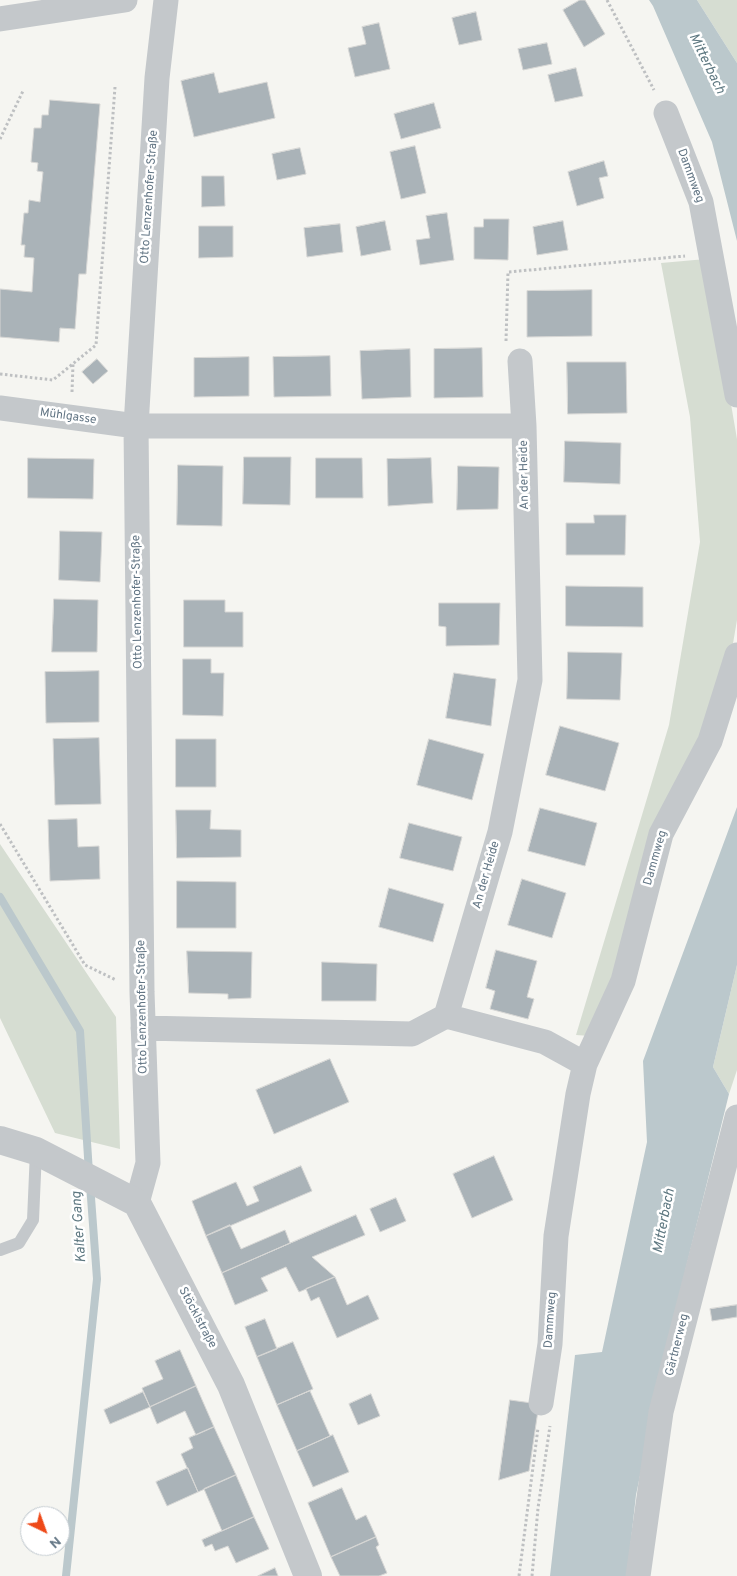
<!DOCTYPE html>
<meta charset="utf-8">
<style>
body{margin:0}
#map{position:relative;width:737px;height:1576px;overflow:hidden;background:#f5f5f1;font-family:Overpass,sans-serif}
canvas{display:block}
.north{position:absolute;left:20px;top:1506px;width:50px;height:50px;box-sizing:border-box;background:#fff;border:1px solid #c0c8ce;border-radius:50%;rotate:138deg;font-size:14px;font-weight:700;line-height:20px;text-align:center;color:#627584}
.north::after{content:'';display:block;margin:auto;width:18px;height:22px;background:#ee4918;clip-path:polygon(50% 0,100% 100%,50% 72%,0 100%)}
</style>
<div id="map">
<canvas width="737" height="1576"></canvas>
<div class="north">N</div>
</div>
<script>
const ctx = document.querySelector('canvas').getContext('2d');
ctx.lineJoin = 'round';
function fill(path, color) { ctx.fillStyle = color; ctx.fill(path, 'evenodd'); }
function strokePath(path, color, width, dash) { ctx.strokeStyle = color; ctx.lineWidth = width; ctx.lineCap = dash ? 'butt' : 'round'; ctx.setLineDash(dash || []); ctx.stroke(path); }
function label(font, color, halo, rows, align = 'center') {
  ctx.font = font + ' Overpass,sans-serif'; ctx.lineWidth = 5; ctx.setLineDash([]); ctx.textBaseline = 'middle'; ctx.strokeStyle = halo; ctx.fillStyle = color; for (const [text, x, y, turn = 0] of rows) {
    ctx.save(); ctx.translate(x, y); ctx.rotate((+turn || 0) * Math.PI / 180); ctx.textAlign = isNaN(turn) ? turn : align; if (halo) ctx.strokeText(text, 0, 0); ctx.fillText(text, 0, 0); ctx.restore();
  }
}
fill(new Path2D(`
 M697 0H737V63Z
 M706 259 737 439V620L730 661 616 973 590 1036 576 1035 669 725 700 542 690 417 661 263Z
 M0 844 116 1017 120 1149 55 1133 0 1018Z
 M737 965V1070L729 1094 713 1067Z`), '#d6ddd2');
fill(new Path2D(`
 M649 0H697L737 63V241L712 142 653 6Z
 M737 807V965L713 1067 729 1094 670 1332 636 1495 627 1576H550L575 1355 602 1352 647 1142 643 1061Z`), '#bbc8cc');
strokePath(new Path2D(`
 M0 897 80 1031 89 1173
 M66 1576 97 1279 90 1184`), '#bbc8cc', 8);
const building = new Path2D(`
 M580 0H585L605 34 584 47 563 10Z
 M476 12 482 40 459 45 452 18Z
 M379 23 390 69 355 77 348 48 366 44 362 27Z
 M547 43 552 64 523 70 518 49Z
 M576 68 583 96 555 102 548 75Z
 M214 73 219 93 267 82 275 118 194 137 181 81Z
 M50 100 100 104 86 274H79L75 329 60 328 59 342 0 337V289L32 292 34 258 24 257 25 245H21L24 213H28L29 200 40 202 43 172 37 171 38 163 31 162 34 128H41L42 115H48Z
 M434 103 441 128 401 139 394 114Z
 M415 146 426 193 401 199 390 152Z
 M300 148 306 174 277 180 272 154Z
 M604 161 608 176 599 178 604 198 577 206 568 172Z
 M202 176H224L225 206 202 207Z
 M447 213 454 260 420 265 416 240 430 238 426 216Z
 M484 219H509L508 260 474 259V227H483Z
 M385 221 391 250 361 256 356 227Z
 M563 221 568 250 537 255 533 227Z
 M340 224 343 252 307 257 304 228Z
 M199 226H233V257L199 258Z
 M592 290V336L527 337V291Z
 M482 348 483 397 434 398V349Z
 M410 349 411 397 362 399 360 351Z
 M330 356 331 396 274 397 273 357Z
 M249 357V396L194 397V358Z
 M97 359 108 371 93 384 82 372Z
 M567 362H626L627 413 568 414Z
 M565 441 621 443 620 484 564 482Z
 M244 457H291L290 505 243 504Z
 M28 458 94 459 93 499 28 498Z
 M316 458H362L363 498H316Z
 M431 458 433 503 388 506 387 459Z
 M178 465 223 466 222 526 177 525Z
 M458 466 499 467 498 509 457 510Z
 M594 515H626L625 555H566V523H594Z
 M60 531 102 532 100 582 59 580Z
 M566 586 643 587V627L566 626Z
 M54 599 98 600 97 652H52Z
 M184 600H225V612H243V647H184Z
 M439 603H500L499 645 446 646V627L439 626Z
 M568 652 622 653 620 700 567 699Z
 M183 659H211V673H224L223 716 183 715Z
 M99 671V722L46 723 45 672Z
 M454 673 496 679 491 726 446 718Z
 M560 726 619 743 605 791 546 775Z
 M99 738 101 804 55 805 53 739Z
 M176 739H216V787H176Z
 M429 739 484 754 472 800 417 785Z
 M540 808 597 823 585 866 528 851Z
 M176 810H211L210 829 241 830V857L177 858Z
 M77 819 78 847 99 846 100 879 50 881 48 820Z
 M409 823 462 837 453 871 400 858Z
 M522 879 566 893 552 938 508 925Z
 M177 881 236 882V928H177Z
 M389 888 444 904 433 942 379 927Z
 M496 950 537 961 527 997 534 999 528 1019 490 1009 495 991 486 988Z
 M187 951 252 952 251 998 228 999V994L189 993Z
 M322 962 377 964 376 1001H322Z
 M330 1059 349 1102 274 1134 256 1090Z
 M494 1156 513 1200 472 1218 453 1174Z
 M301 1166 312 1191 206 1236 192 1201 236 1182 247 1206 259 1201 253 1187Z
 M396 1198 406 1221 380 1232 370 1209Z
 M356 1215 365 1235 312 1257 335 1277 299 1292 286 1267 261 1278 268 1291 235 1305 222 1273Z
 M230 1225 241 1249 285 1230 290 1243 222 1273 206 1236Z
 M335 1277 347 1305 368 1295 379 1319 337 1338 319 1297 311 1301 306 1289Z
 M737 1305V1317L712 1321 710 1309Z
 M265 1319 277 1349 257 1357 245 1327Z
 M293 1342 313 1389 277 1405 257 1357Z
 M180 1350 196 1386 150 1407 142 1388 163 1379 155 1361Z
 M196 1386 214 1427 196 1435 185 1411 157 1424 150 1407Z
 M310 1391 330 1436 297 1451 277 1405Z
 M143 1392 150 1407 110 1424 104 1410Z
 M371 1394 380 1416 358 1425 349 1404Z
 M510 1400 539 1404 529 1471 499 1480Z
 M214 1427 236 1475 198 1492 181 1454 193 1448 189 1438Z
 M333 1435 349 1472 313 1487 297 1451Z
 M188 1468 198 1492 167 1506 156 1482Z
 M236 1475 254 1517 222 1531 204 1489Z
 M342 1488 356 1520 366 1515 376 1537 331 1557 308 1503Z
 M254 1517 269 1549 236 1563 228 1546 215 1551 212 1544 205 1547 202 1540Z
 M376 1537 379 1545 376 1547 387 1573 379 1576H340L331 1557Z
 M275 1568 278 1576H258Z`);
fill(building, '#aab3b8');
strokePath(building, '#d6d6d4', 1);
strokePath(new Path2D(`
 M607 0 654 90
 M0 139 23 91
 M506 341 508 272 685 256
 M0 374 53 380 96 345 115 87
 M72 392 73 364
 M0 824 85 965 116 980
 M519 1576 538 1428
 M532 1576 538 1508 550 1426`), '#bec0c2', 3, [2.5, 2.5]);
strokePath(new Path2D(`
 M0 1250 19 1243 33 1220 36 1151`), '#c4c8cb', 12);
strokePath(new Path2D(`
 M0 19 125 0
 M666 113 701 202 737 395
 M520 361 524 426
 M0 408 136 426H524L530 680 500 832 446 1016 412 1034 143 1028
 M446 1016 545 1042 585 1064
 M137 1203 148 1163 142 992 136 426 157 78 166 0
 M541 1403 550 1344 556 1236 578 1094 585 1064 623 981 661 834 710 741 737 655
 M638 1576 661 1412 737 1117`), '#c4c8cb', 25);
strokePath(new Path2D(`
 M0 1140 36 1151 137 1203 231 1385 308 1576`), '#c4c8cb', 28);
label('12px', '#627584', '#fff', [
 ["Dammweg",690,176,70],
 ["Otto Lenzenhofer-Straße",150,197,-86],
 ["Mühlgasse",68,417,8],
 ["An der Heide",525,475,-91],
 ["Otto Lenzenhofer-Straße",138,602,-91],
 ["Dammweg",656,858,-74],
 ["An der Heide",487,875,-74],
 ["Otto Lenzenhofer-Straße",143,1007,-91],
 ["Stöcklstraße",197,1318,62],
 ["Dammweg",551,1320,-86],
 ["Gärtnerweg",678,1345,-76]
]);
label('italic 14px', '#5e7881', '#fff', [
 ["Mitterbach",706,64,64],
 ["Mitterbach",665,1221,-79],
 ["Kalter Gang",80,1227,-94]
]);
</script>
